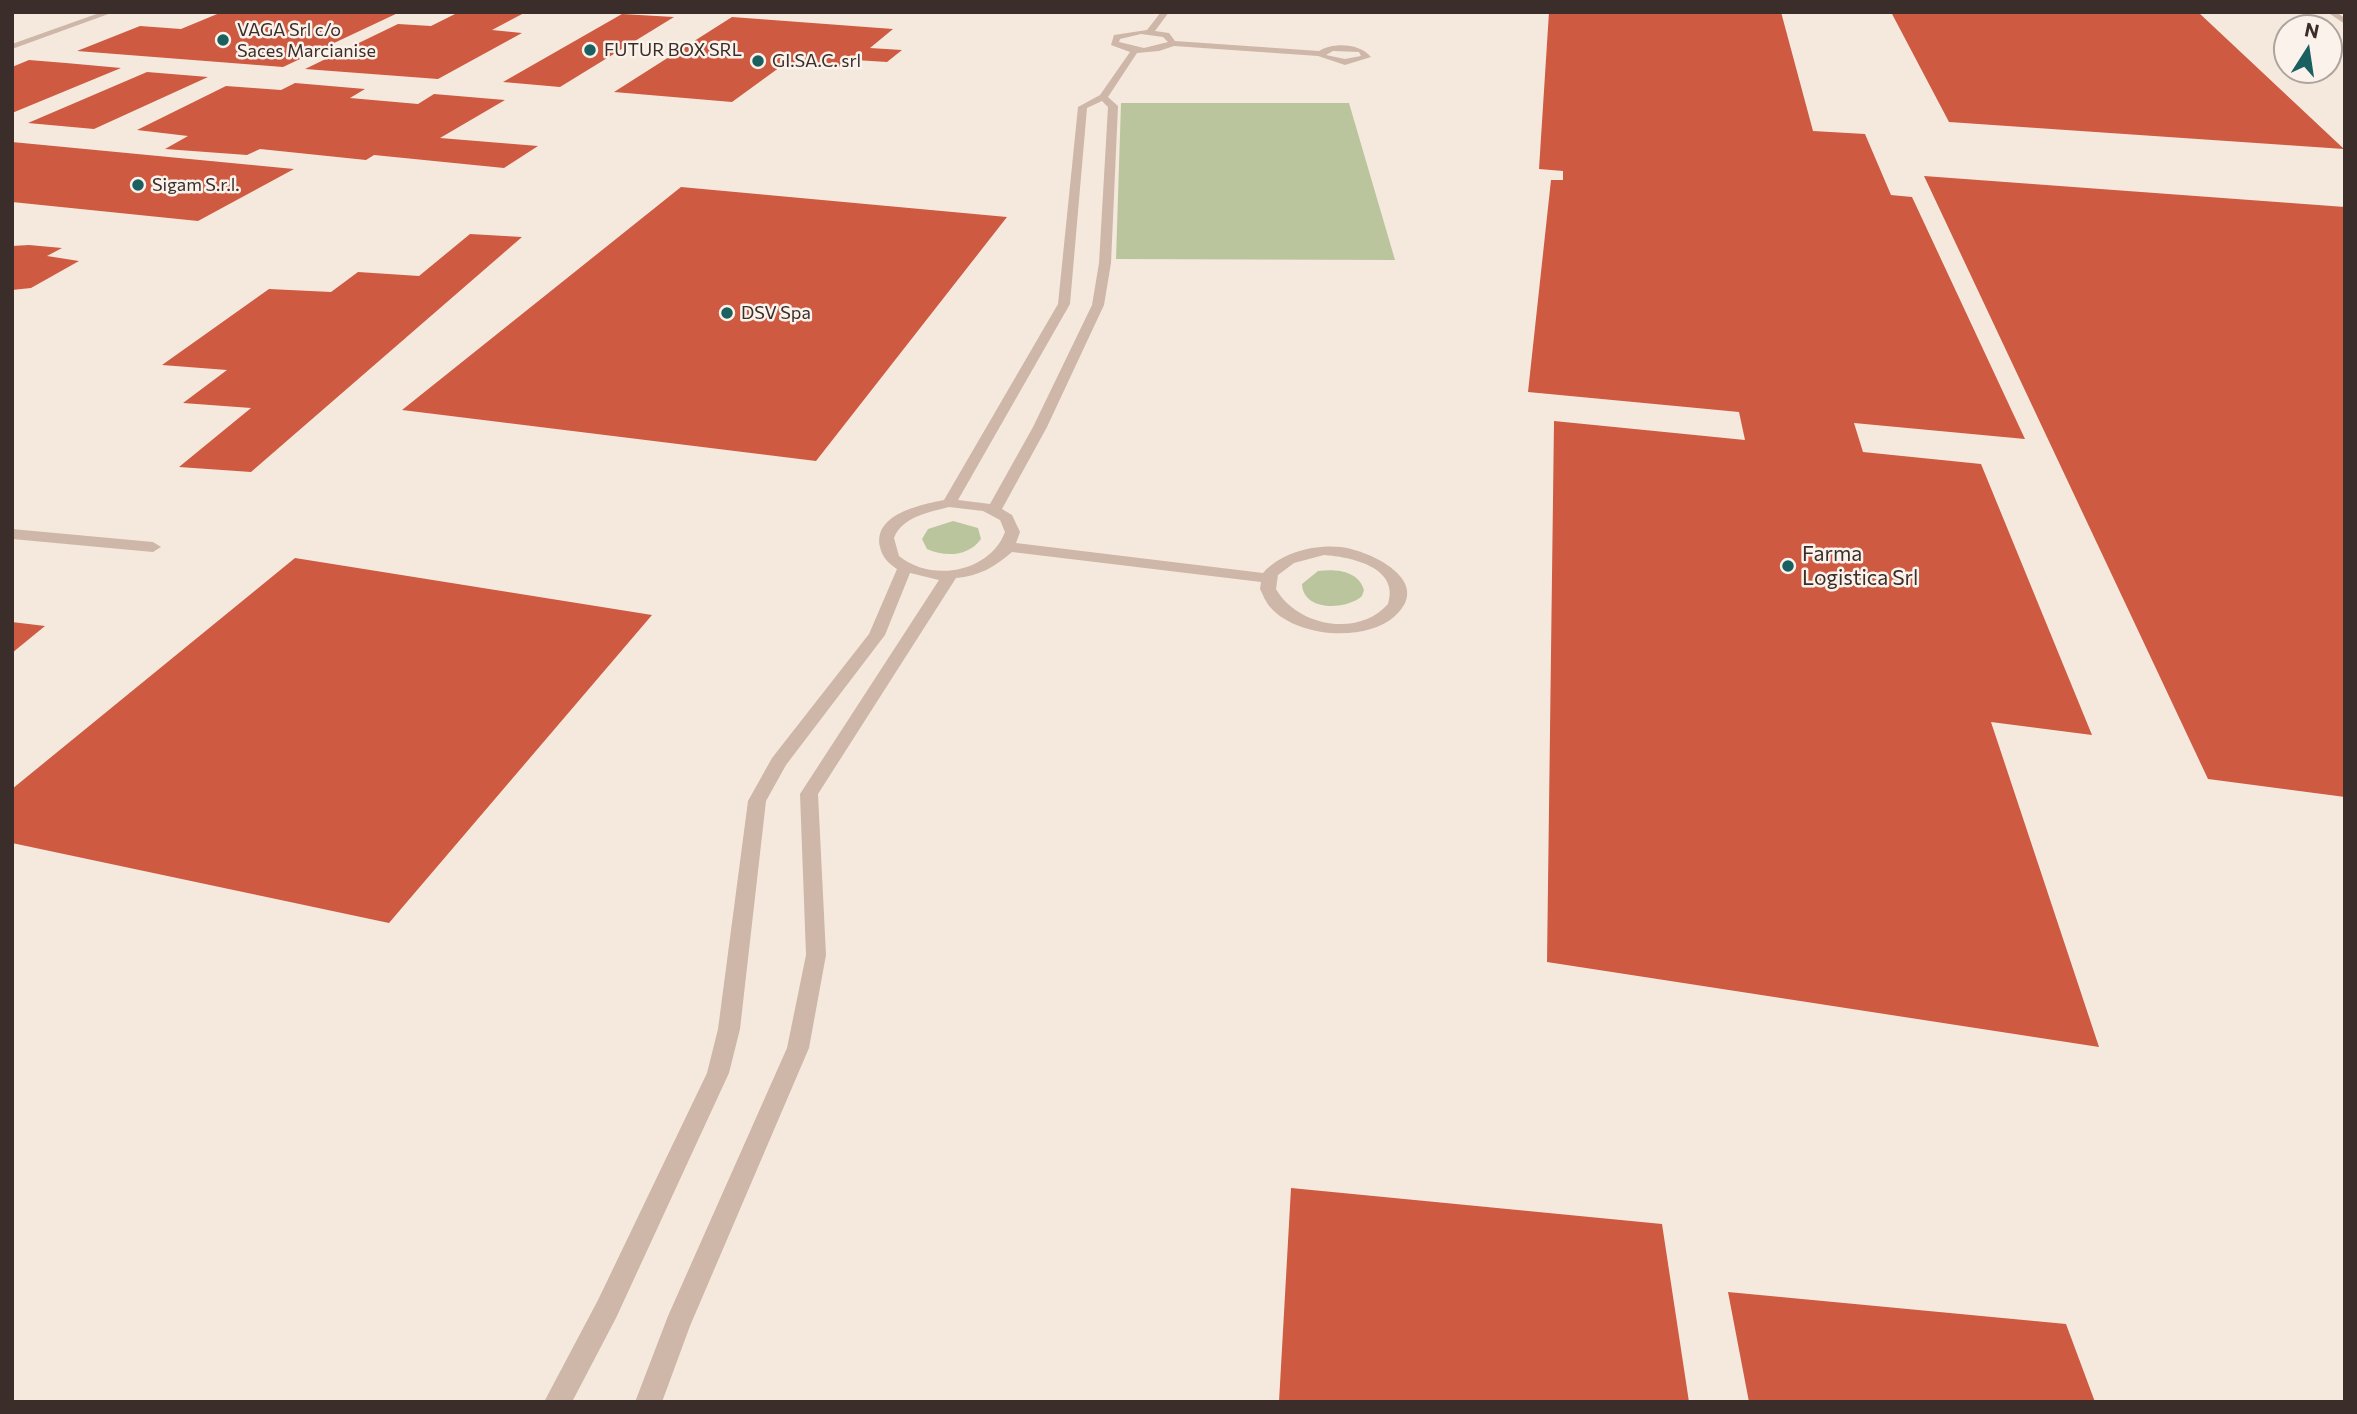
<!DOCTYPE html>
<style>
body{margin:0}
#map{position:relative;width:2357px;height:1414px;overflow:hidden;background:#f5e9de;font-family:Commissioner,sans-serif}
canvas{display:block}
.frame{position:absolute;inset:0;border:14px solid #3b2d29;pointer-events:none}
.north{position:absolute;left:2273px;top:14px;width:70px;height:70px;box-sizing:border-box;background:#fbf3eb;border:2px solid #aea49d;border-radius:50%;rotate:12deg;font-size:19px;font-weight:700;line-height:28px;text-align:center;color:#3b2d29}
.north::after{content:'';display:block;margin:auto;width:24px;height:32px;background:#1b6060;clip-path:polygon(50% 0,100% 100%,50% 72%,0 100%)}
</style>
<div id="map">
<canvas width="2357" height="1414"></canvas>
<div class="frame"></div>
<div class="north">N</div>
</div>
<script>
const ctx = document.querySelector('canvas').getContext('2d');
ctx.lineJoin = 'round';
function fill(path, color) { ctx.fillStyle = color; ctx.fill(path, 'evenodd'); }
function strokePath(path, color, width, dash) { ctx.strokeStyle = color; ctx.lineWidth = width; ctx.lineCap = dash ? 'butt' : 'round'; ctx.setLineDash(dash || []); ctx.stroke(path); }
function label(font, color, halo, rows, align = 'center') {
  ctx.font = font + ' Commissioner,sans-serif'; ctx.lineWidth = 5; ctx.setLineDash([]); ctx.textBaseline = 'middle'; ctx.strokeStyle = halo; ctx.fillStyle = color; for (const [text, x, y, turn = 0] of rows) {
    ctx.save(); ctx.translate(x, y); ctx.rotate((+turn || 0) * Math.PI / 180); ctx.textAlign = isNaN(turn) ? turn : align; if (halo) ctx.strokeText(text, 0, 0); ctx.fillText(text, 0, 0); ctx.restore();
  }
}
fill(new Path2D(`
 M1121 103H1349L1395 260 1116 259Z
 M953 521 978 528 981 539C968 557 945 557 927 549L922 539 928 529Z
 M1318 571C1335 569 1358 570 1364 590L1362 596C1347 610 1303 612 1302 584Z`), '#bac59d');
fill(new Path2D(`
 M222 12H400L283 67 77 51 140 26 181 29Z
 M459 12 524 13 492 30 522 33 438 79 305 69 398 24 431 26Z
 M1549 12H1781L1813 131 1865 134 1891 195 1912 197 2025 439 1854 423 1863 452 1981 464 2092 735 1991 722 2099 1047 1547 962 1554 421 1745 440 1739 412 1528 392 1551 180H1563V171L1539 169Z
 M1891 12H2198L2344 149 1949 122Z
 M622 14 674 17 560 87 503 82Z
 M732 17 893 29 870 48 902 50 887 62 855 60 845 67 787 62 732 102 614 92Z
 M29 60 66 63 121 68 12 113V67Z
 M147 72 208 77 94 129 28 123Z
 M295 83 365 89 350 98 418 104 434 94 505 100 440 138 538 146 504 168 374 155 366 160 260 149 247 155 165 149 188 136 137 130 226 86 281 90Z
 M12 142 294 169 198 221 12 202Z
 M1924 176 2345 207V797L2208 779Z
 M681 187 1007 217 816 461 402 410Z
 M470 234 522 237 251 472 179 467 251 408 183 403 227 370 162 365 269 289 331 292 358 272 419 276Z
 M29 245 62 248 47 256 79 261 31 288 12 290V246Z
 M295 558 652 615 389 923 12 843V789Z
 M12 622 45 626 12 653Z
 M1291 1188 1662 1224 1689 1402H1279Z
 M1728 1292 2066 1324 2095 1402H1749Z`), '#cf5a42');
fill(new Path2D(`
 M1161 12H1169L1155 31 1169 33 1175 41 1319 51C1333 42 1360 43 1371 57L1345 65 1318 56 1174 46 1159 51 1137 53 1108 97 1118 106 1111 263 1104 305 1047 427 1002 509 1012 515 1020 532 1016 543 1263 573C1281 552 1315 544 1341 547 1371 551 1434 581 1395 616 1365 643 1297 637 1271 608 1266 603 1263 595 1260 589L1261 582 1012 552C995 567 979 576 956 578L818 794 826 955 809 1048 690 1326 662 1402H635L668 1316 787 1048 806 955 800 794 939 580 910 573 885 635 786 765 766 801 740 1029 729 1073 616 1318 572 1402H544L598 1300 707 1073 718 1029 748 801 772 758 869 634 897 569C889 564 882 557 880 547 873 514 920 505 944 500L1058 304 1078 107 1100 95 1130 52 1111 45 1114 35 1147 30ZM1141 34 1163 37 1168 42 1144 48 1119 42 1120 39ZM1333 51 1359 52 1361 56 1345 59 1326 55ZM1102 101 1108 107 1099 263 1092 305 1033 427 990 504 958 500 1070 304 1087 108ZM949 507 983 511 1000 520 1005 532C990 572 932 583 899 556L894 538C902 517 929 512 949 507ZM1324 555C1351 557 1400 567 1388 604 1358 638 1297 626 1276 589L1278 575 1294 563Z
 M12 529 153 542 161 547 153 552 12 539Z`), '#ceb7a9');
fill(new Path2D(`
 M102 12H114L12 49V44Z`), '#ceb7a9');
fill(new Path2D(`
 M2327 12H2336L2345 18V24Z`), '#ceb7a9');
for (const [x, y, r, color] of [
 [223,40,7,"#1b6060"],
 [590,50,7,"#1b6060"],
 [758,61,7,"#1b6060"],
 [138,185,7,"#1b6060"],
 [727,313,7,"#1b6060"],
 [1788,566,7,"#1b6060"]
]) { const dot = new Path2D(); dot.arc(x, y, r, 0, 2 * Math.PI); ctx.fillStyle = color; ctx.fill(dot); strokePath(dot, '#fbf3eb', 2.5); }
label('18px', '#3b2d29', '#fbf3eb', [
 ["VAGA Srl c/o",237,30],
 ["Saces Marcianise",237,51],
 ["FUTUR BOX SRL",604,50],
 ["GI.SA.C. srl",772,61],
 ["Sigam S.r.l.",152,185],
 ["DSV Spa",741,313]
], 'left');
label('21px', '#3b2d29', '#fbf3eb', [
 ["Farma",1802,554],
 ["Logistica Srl",1802,578]
], 'left');
</script>
